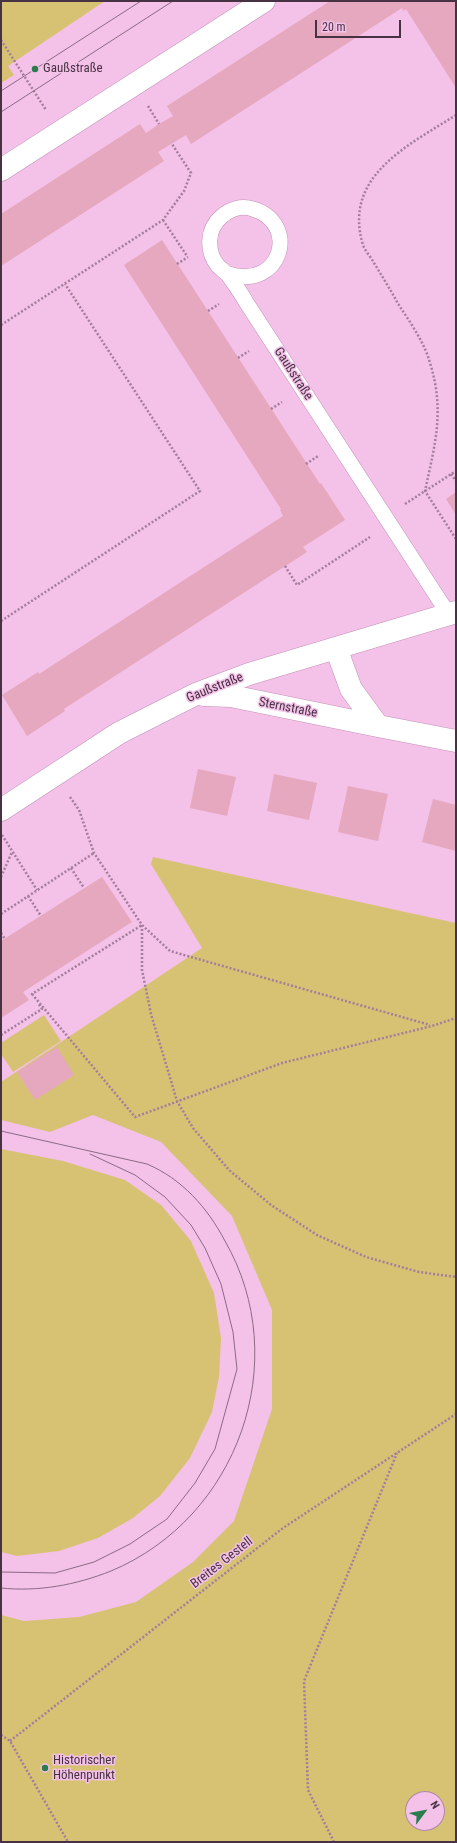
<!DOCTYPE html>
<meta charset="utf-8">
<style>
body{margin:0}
#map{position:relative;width:457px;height:1843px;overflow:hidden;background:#f4c1e8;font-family:"Roboto Condensed",sans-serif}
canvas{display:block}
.frame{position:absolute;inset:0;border:2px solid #463242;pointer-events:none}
.north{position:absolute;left:405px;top:1791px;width:40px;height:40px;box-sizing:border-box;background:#f4c1e8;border:1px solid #ae88a6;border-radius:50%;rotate:58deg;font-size:11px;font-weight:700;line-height:16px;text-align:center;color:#463242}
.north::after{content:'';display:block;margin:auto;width:14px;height:18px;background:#2a7c4e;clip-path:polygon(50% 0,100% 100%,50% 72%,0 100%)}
.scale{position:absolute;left:315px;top:20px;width:86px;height:18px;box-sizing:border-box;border:2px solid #463242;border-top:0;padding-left:5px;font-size:12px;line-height:14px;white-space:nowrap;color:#463242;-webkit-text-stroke:3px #f4c1e8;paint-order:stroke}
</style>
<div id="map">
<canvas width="457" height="1843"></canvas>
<div class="frame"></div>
<div class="north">N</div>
<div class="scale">20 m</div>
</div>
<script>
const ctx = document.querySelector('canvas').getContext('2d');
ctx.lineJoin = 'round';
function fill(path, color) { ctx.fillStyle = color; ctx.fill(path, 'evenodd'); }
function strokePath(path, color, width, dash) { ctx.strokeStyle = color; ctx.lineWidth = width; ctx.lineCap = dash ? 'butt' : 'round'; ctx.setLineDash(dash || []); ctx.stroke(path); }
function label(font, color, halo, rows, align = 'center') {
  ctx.font = font + ' "Roboto Condensed",sans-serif'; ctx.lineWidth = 3; ctx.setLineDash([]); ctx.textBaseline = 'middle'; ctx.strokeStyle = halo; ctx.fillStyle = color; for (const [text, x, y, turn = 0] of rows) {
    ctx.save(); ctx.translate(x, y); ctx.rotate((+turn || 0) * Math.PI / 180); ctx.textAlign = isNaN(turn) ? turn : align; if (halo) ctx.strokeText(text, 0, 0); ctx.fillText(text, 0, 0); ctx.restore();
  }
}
fill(new Path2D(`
 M1 1H105L8 66 14 75 1 83Z
 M153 857 456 923V1842H1V1615L24 1621 79 1617 136 1602 193 1562 234 1521 272 1409V1310L232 1216 161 1142 93 1115 50 1132 1 1120V1082L202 948 151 864ZM413 1799H437V1823H413Z
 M44 1015 61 1041 13 1072 1 1054V1043Z
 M1 1149 63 1161 125 1180 161 1205 191 1241 214 1293 221 1338 219 1377 212 1412 190 1458 160 1496 133 1518 98 1538 59 1551 17 1556 1 1552Z`), '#d7c274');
fill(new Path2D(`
 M330 1H454L456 5V88L406 9 403 11 402 8 191 144 186 135 158 152 164 161 1 266V214L140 124 146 133 159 124 173 116 167 106Z
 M162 240 320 484 321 483 345 520 303 547 307 552 70 705 64 709 65 711 27 736 2 695 38 672 39 674 283 516 280 510 281 509 124 265Z
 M456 492V515L446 499Z
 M198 769 236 777 227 816 190 808Z
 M274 774 317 783 309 820 267 811Z
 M348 786 388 794 378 841 338 832Z
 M433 799 456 805V851L422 842Z
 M102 877 132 922 23 992 29 1000 1 1018V941Z
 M57 1047 74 1075 35 1100 17 1072Z`), '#e5a8be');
const service = new Path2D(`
 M228 274C282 291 300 223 253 209 242 205 230 209 221 217 207 229 206 251 218 266 222 270 226 272 229 276 235 285 241 293 246 302L449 615`);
const minor = new Path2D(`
 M1 170 264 1
 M336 648 351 689 378 726 456 741
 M204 695 231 696 378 726
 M1 810 119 733 196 694 249 674 456 612`);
strokePath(service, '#c191b6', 16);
strokePath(minor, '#c191b6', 23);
strokePath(new Path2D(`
 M1 40 46 110
 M148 106 159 124
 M456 115C409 145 342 176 363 245 365 251 371 257 374 263 382 276 390 289 397 302 409 321 424 341 430 363 445 411 435 444 425 491L456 539
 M163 220 187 256
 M177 264 188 257
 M208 311 219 304
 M1 325 163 220 184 191 191 173 172 144
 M238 358 249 351
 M271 409 282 402
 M306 464 318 456
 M451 474 456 481
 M405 504 456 471
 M285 566 297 585 370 537
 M1 621 200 491 65 284
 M70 797 79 810 94 853 142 925 170 951 430 1025
 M2 835 37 890
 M71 868 84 888
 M1 877 12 852
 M28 896 41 916
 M1 914 94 853
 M142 925V970L151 1014 177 1101 193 1128 229 1170 271 1205 317 1235 366 1257 419 1272 456 1277
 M1 933 5 939
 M32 994 135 1117 282 1063 432 1026 456 1018
 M33 995 32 994 142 925
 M1 1035 42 1009 38 1003
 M1 1735 10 1741 68 1842
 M10 1741 283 1528 456 1414
 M334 1842 308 1790 304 1681 397 1453`), '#a37e9b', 2.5, [2, 2]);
strokePath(service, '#fff', 15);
strokePath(minor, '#fff', 22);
strokePath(new Path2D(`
 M1 91 141 1
 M1 112 173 1
 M1 1131 147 1164C182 1179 207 1207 225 1241 294 1361 238 1518 111 1571 76 1585 38 1592 1 1588
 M1 1572 55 1573 94 1562 130 1544 167 1519 195 1483 215 1449 237 1369 233 1332 221 1284 205 1248 191 1225 165 1197 135 1175 90 1154`), '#8b6b84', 1);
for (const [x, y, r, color] of [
 [35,69,4,"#2a7c4e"],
 [45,1768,4,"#2a7c4e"]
]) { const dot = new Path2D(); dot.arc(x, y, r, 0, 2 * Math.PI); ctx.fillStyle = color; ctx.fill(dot); strokePath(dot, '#f4c1e8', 1.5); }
label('13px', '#463242', '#f4c1e8', [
 ["Gaußstraße",43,69],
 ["Historischer",53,1761],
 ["Höhenpunkt",53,1776]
], 'left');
label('13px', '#463242', '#f4c1e8', [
 ["Gaußstraße",293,374,57],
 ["Gaußstraße",215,688,-22],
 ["Sternstraße",288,708,11],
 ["Breites Gestell",222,1563,-38]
]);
</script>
